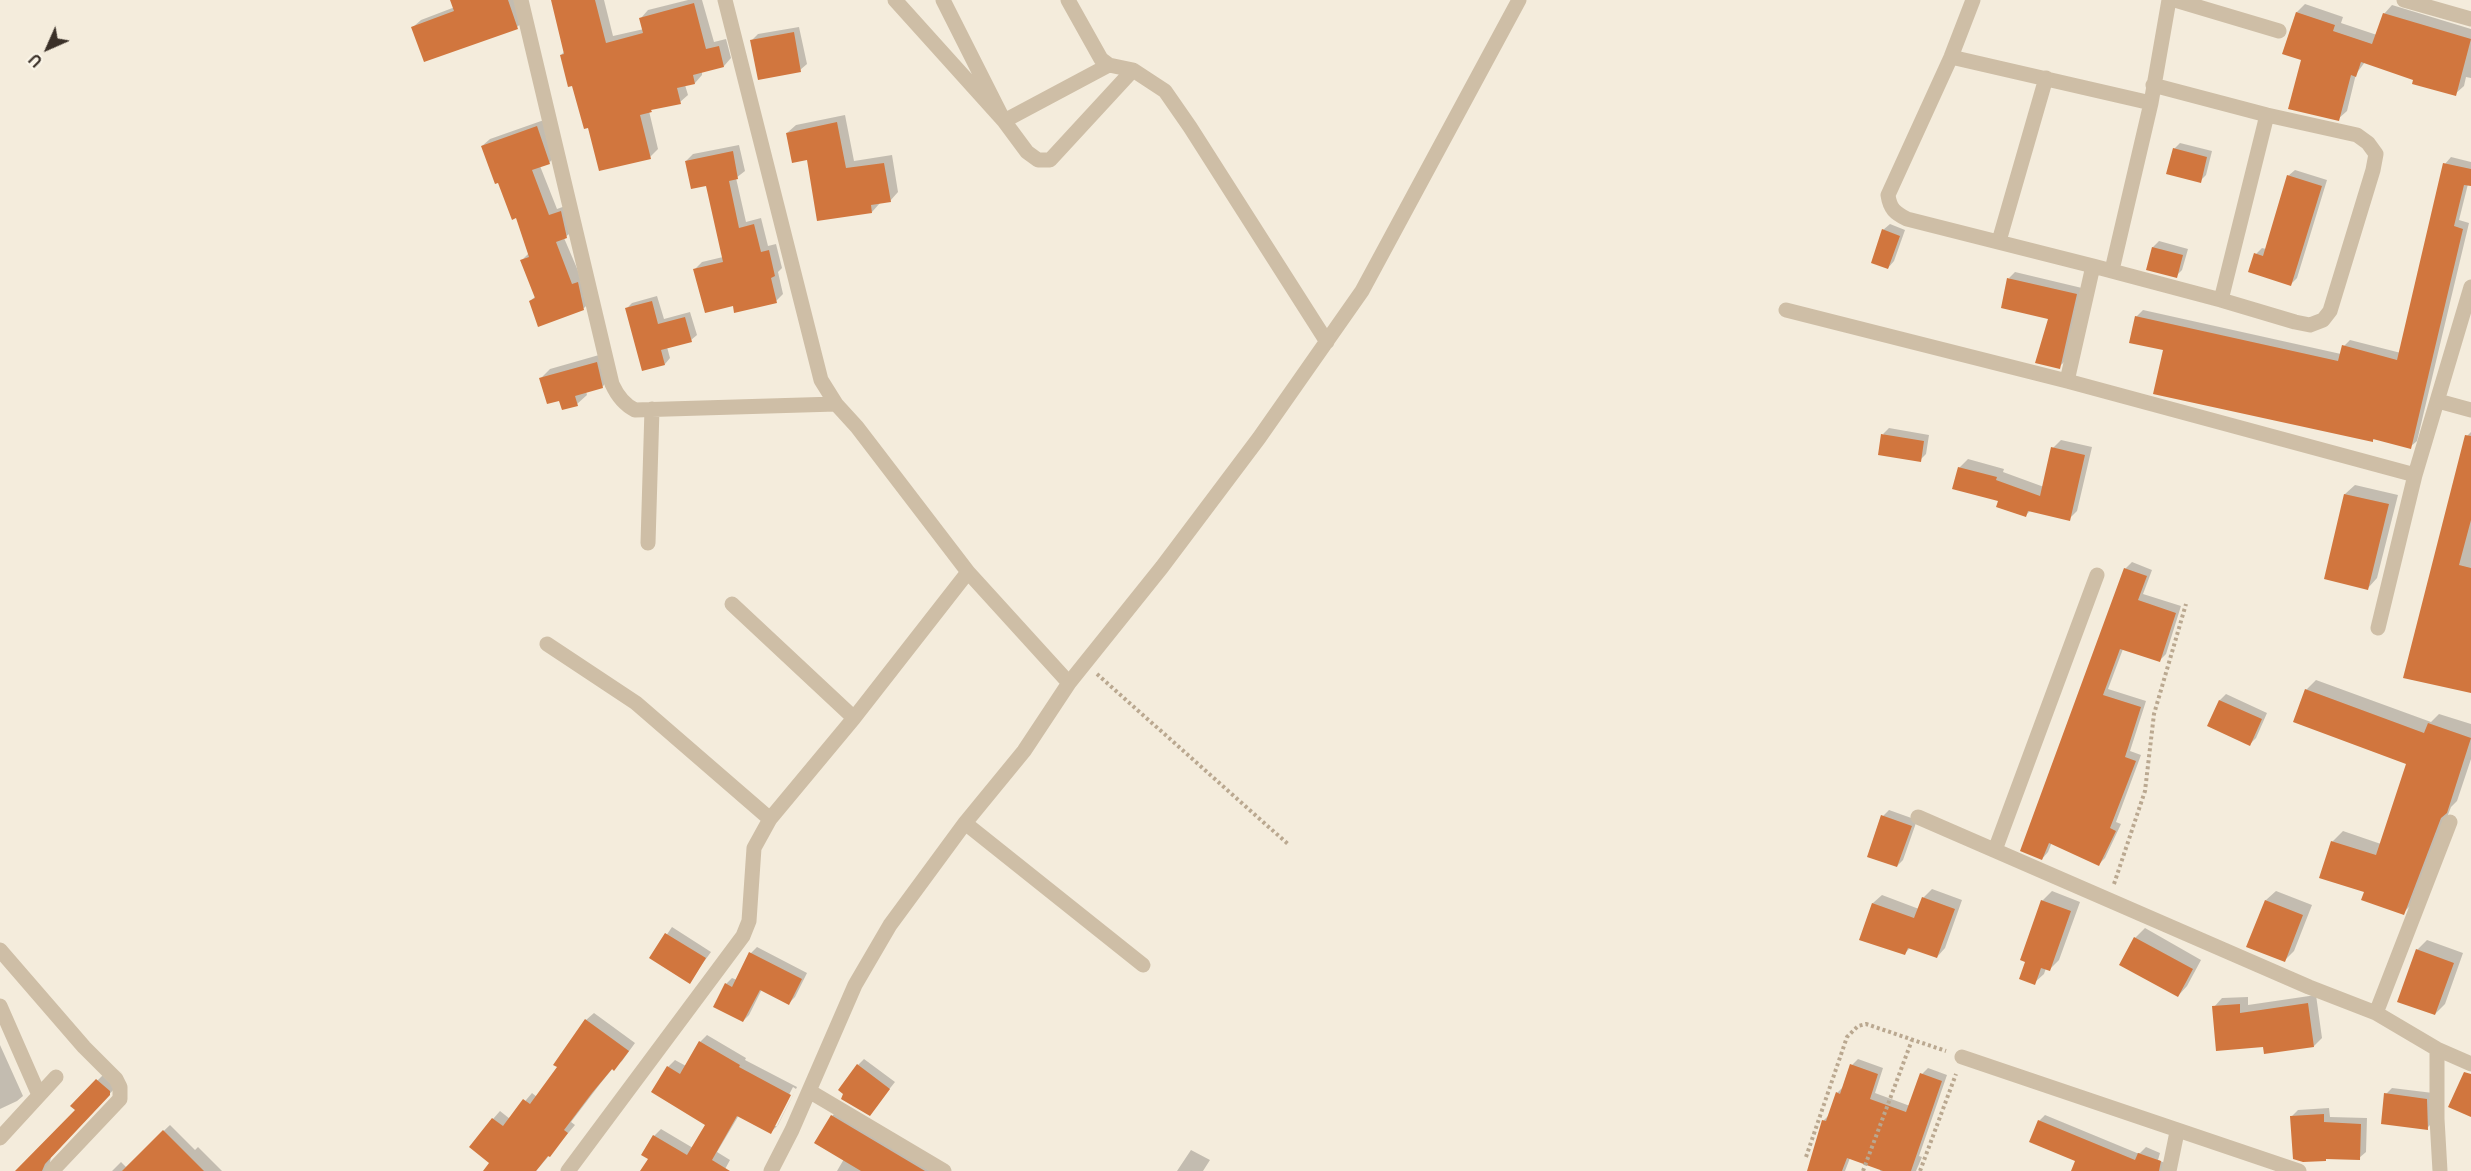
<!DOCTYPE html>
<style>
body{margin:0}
#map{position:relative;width:2471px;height:1171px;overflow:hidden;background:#f4ecdc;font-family:Ubuntu,sans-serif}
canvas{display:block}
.north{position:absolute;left:18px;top:18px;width:60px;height:60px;-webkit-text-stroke:4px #fbf6e9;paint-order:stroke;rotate:225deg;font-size:16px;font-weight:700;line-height:24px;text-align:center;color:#3a3028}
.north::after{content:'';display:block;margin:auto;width:21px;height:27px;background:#3a3028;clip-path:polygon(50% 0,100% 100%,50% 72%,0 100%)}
</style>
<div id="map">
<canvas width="2471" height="1171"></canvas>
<div class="north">U</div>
</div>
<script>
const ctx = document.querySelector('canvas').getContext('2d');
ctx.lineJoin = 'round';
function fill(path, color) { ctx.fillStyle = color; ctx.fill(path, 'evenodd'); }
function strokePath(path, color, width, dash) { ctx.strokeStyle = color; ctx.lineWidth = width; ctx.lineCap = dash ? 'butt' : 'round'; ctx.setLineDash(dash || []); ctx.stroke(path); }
fill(new Path2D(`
 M452 0H519L525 20 517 27H413L421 20 455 7Z
 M553 0H604L613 36 644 29 641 18 648 10 688 0H702L714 42 726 39 731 58 724 66 702 72V75L695 83 685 85 688 95 680 102 653 108 649 111 658 149 650 157 589 126 561 55 565 51Z
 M2305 4 2343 17 2341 23 2377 35 2384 14 2392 5 2471 29V78L2466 77 2464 86 2455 94 2365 62 2356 74 2347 111 2338 119 2303 59 2284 53 2297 12Z
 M799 27 807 64 800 70 752 40 758 34Z
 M845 115 854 161 892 155 898 192 890 201 880 203 872 212 809 159 787 133 796 125Z
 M544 120 556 155 549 163 540 166 557 209 568 205 574 230 564 238 591 301 584 308 530 301 536 296 522 260 529 253 517 216 482 146 490 139Z
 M2180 143 2212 151 2206 175 2200 181 2174 149Z
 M739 145 745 171 736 178 746 222 761 218 768 246 776 244 782 268 778 272 783 294 776 301 734 304 695 269 702 262 723 257 707 184 686 161 693 154Z
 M2451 157 2471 162V185L2468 184 2459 220 2469 223 2417 441 2410 447 2375 438 2372 441 2164 349 2136 317 2143 310 2341 354 2344 346 2350 340 2401 353 2445 164Z
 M2295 170 2327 180 2297 278 2291 284 2256 254 2262 248 2266 249 2288 176Z
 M1890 224 1905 230 1894 261 1888 268 1883 230Z
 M2159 241 2188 249 2182 270 2176 276 2148 269 2153 247Z
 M2015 272 2082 288 2065 361 2059 367 2049 318 2009 278Z
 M657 296 664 319 690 312 697 335 691 340 667 347 670 358 665 364 643 370 627 308 632 303Z
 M606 353 612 377 602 387 586 391 587 395 577 404 560 399 541 378 550 369Z
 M1889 428 1929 435 1926 454 1920 460 1883 434Z
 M2471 432V691L2442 686 2467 436Z
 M2061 440 2092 447 2077 511 2069 519 2031 510 2026 515 2000 500 1959 468 1968 459 2004 469 2003 472 2044 487 2053 448Z
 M2355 485 2398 495 2377 578 2368 588 2325 578 2345 494Z
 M2132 562 2152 570 2143 594 2181 606 2166 654 2160 660 2123 649 2108 689 2146 701 2130 751 2141 755 2116 822 2121 824 2105 858 2099 864 2052 842 2048 852 2042 859 2125 569Z
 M2316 680 2431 722 2439 714 2471 724V759L2457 801 2451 807 2414 902 2403 913 2366 891 2332 842 2343 831 2381 844 2408 763 2306 690Z
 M2226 694 2267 713 2256 738 2250 744 2209 725 2220 700Z
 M1889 810 1917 820 1903 860 1897 866 1883 816Z
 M1932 889 1962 900 1945 948 1937 957 1911 947 1905 953 1861 939 1873 903 1882 895 1919 909 1923 898Z
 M2052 891 2080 902 2059 960 2050 969 2046 968 2044 974 2034 983 2042 901Z
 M2276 891 2312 905 2294 951 2285 960 2266 900Z
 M672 927 711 952 689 982 651 958Z
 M2145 928 2201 960 2187 986 2178 996 2135 938Z
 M2427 940 2463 953 2445 1004 2435 1014 2417 950Z
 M757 947 807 973 795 997 789 1003 762 989 749 1015 743 1021 726 984 732 978 737 980 751 953Z
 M2316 995 2322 1038 2314 1046H2265L2214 1007 2222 998 2248 997V1005Z
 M594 1013 635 1043 622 1061 613 1068 600 1084 571 1122 575 1125 536 1171H484L491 1162 493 1119 500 1111 510 1119 532 1093 537 1097 559 1067 586 1020Z
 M707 1035 746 1058 745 1060 797 1087 778 1125 771 1132 739 1115 717 1152 730 1160 724 1171H642L650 1158 654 1136 661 1129 693 1148 708 1124 653 1091 668 1067 675 1060 686 1066 700 1042ZM793 1087 796 1089 777 1126H773Z
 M0 1045 23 1096 17 1101 0 1109Z
 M864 1059 895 1082 875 1107 858 1065Z
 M1858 1059 1883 1068 1875 1093 1910 1106 1922 1074 1928 1068 1947 1075 1919 1156 1922 1157 1916 1171H1880L1881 1169 1850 1158 1845 1171H1808L1823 1121 1830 1114 1837 1093 1843 1087 1852 1065Z
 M104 1074 116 1087 51 1157 49 1167 45 1171H18L77 1110 72 1106Z
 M2392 1088 2433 1093V1122L2427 1128 2386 1094Z
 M2329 1108 2330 1117 2367 1118 2366 1152 2359 1158 2328 1157 2325 1160 2292 1116 2298 1110Z
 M838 1110 941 1171H837L844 1159 832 1116Z
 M2045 1115 2137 1153H2140L2146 1147 2160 1153 2158 1160 2165 1163 2162 1171H2073L2077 1160 2039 1121Z
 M170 1125 195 1150 198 1147 222 1171H112L121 1162 126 1167Z
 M1191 1150 1210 1160 1203 1171H1177Z`), '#0003');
fill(new Path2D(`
 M450 0H508L518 29 424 62 411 27 454 11Z
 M551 0H595L606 43 643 33 639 18 694 3 706 49 719 46 724 67 693 75 695 84 677 88 681 104 651 110 652 112 640 115 651 159 599 171 588 128 584 129 572 86 568 87 560 55 564 54Z
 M2296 12 2335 25 2333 31 2372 44 2383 13 2471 39 2456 96 2412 84 2413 80 2361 62 2356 77 2351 75 2339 121 2288 109 2301 60 2282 54Z
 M794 32 801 72 758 80 750 40Z
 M837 122 846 168 884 163 891 202 871 205 872 213 817 221 807 160 792 163 786 133Z
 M537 126 550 164 532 170 549 215 561 211 567 238 556 242 572 284 578 282 584 310 538 327 529 301 535 298 520 260 529 257 516 218 512 220 498 183 495 184 481 146Z
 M2173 148 2207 157 2201 183 2166 174Z
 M733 151 738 179 729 181 739 228 754 224 761 252 769 250 775 276 771 278 777 303 734 313 733 306 705 313 693 269 723 262 706 186 691 189 685 161Z
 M2443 163 2471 169V186L2464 185 2454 226 2463 229 2411 449 2373 439V442L2153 394 2163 350 2129 343 2135 316 2338 361 2342 345 2397 360Z
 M2287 175 2322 186 2291 286 2248 272 2254 253 2263 256Z
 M1882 229 1900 236 1888 269 1871 263Z
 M2152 247 2183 255 2177 278 2146 270Z
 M2007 278 2077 294 2060 369 2035 363 2048 319 2001 308Z
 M652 301 658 324 685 317 692 342 661 350 665 365 642 371 625 308Z
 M597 362 603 388 575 396 578 406 562 410 559 401 547 404 539 378Z
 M1881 434 1924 441 1921 462 1878 455Z
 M2465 435 2471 436V520L2459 565 2471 568V693L2403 678Z
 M2051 447 2085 455 2070 521 2028 511 2026 517 1996 507 1998 501 1952 489 1958 467 1997 477 1996 480 2040 496Z
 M2344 494 2389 504 2368 590 2324 579Z
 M2124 568 2147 576 2138 600 2176 613 2160 662 2120 649 2103 695 2141 707 2125 757 2136 761 2110 828 2116 831 2099 866 2049 843 2042 860 2020 851Z
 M2305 689 2424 733 2428 723 2471 738 2447 813 2441 818 2404 915 2361 900 2364 892 2319 878 2331 841 2376 855 2406 764 2293 722Z
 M2219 700 2262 719 2250 746 2207 726Z
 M1881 815 1912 826 1897 867 1867 857Z
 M1922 897 1955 909 1937 958 1908 948 1905 955 1859 940 1872 903 1914 918Z
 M2041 900 2071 911 2050 971 2041 968 2035 985 2019 979 2025 962 2020 960Z
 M2265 900 2303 915 2285 962 2246 947Z
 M665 933 706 958 690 984 649 958Z
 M2134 937 2193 969 2178 997 2119 965Z
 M2416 949 2454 963 2435 1015 2397 1002Z
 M749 952 802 979 789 1005 760 990 743 1022 713 1007 725 983 732 987Z
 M2308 1003 2314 1047 2264 1054 2263 1047 2216 1051 2212 1006 2240 1004V1013Z
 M585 1019 629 1051 614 1071 612 1069 592 1093 564 1130 568 1133 550 1157 548 1156 536 1171H483L489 1163 469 1147 492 1118 503 1126 523 1099 530 1104 557 1067 553 1065Z
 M699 1041 740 1065 739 1067 791 1095 771 1134 737 1116 712 1160 730 1171H640L648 1159 641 1155 653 1135 687 1155 705 1125 651 1092 667 1066 680 1074Z
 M857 1064 890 1089 870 1116 841 1099 843 1094 838 1090Z
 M1850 1064 1878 1074 1870 1099 1906 1112 1920 1073 1942 1081 1911 1171H1883L1847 1158 1842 1171H1807L1822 1120 1826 1121 1836 1092 1840 1094Z
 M2464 1072 2471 1074V1117L2448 1107Z
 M96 1079 110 1091V1095L45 1164 42 1171H15L75 1110 70 1106Z
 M2384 1093 2427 1099 2428 1130 2381 1124Z
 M2324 1114V1122L2361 1124 2360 1160 2326 1159V1161L2303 1162 2293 1159 2290 1116Z
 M831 1115 925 1171H861L814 1143Z
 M2038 1120 2135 1160 2138 1153 2161 1161 2159 1171H2071L2075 1161 2029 1142Z
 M163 1130 204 1171H122Z`), '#d1763e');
strokePath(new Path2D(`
 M1097 674 1289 845
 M2114 884 2145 791 2154 714 2186 604
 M1806 1157 1847 1037 1858 1026 1866 1024 1946 1051
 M1863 1171 1912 1040
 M1920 1171 1956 1074`), '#baa890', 4, [3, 3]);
strokePath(new Path2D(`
 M521 0 612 384C617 395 623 404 635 410L836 404
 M725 0 821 380 836 404 857 427 968 572 1069 683
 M895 0 1004 121 1027 152 1038 160H1050L1133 70
 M943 0 1004 121 1109 65
 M1068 0 1101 59 1109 65 1133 70 1165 91 1190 127 1327 342
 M1973 0 1951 57 1888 195C1890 209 1895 213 1907 219L2093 266
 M2175 0 2279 31
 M2404 0 2471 19
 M1951 57 2151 103
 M1999 241 2046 78
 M2112 270 2151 103 2169 0
 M2221 300 2267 115
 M1786 310 2067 381 2415 475 2471 287
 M2067 381 2093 266 2221 300 2295 322 2310 325 2323 320 2330 311 2373 170 2376 154 2368 143 2357 135 2267 115 2153 85
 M2438 401 2471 410
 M648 543 652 409
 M732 604 854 718
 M2378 628 2415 475
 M547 644 636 703 770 819
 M1918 817 2309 987 2376 1013 2437 1049 2471 1064
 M965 823 1143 965
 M1995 850 2097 575
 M0 950 84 1047 116 1079 120 1087V1099L52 1171
 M0 1006 39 1095
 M2376 1013 2450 822
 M2437 1049V1119L2440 1171
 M1962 1057 2299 1171
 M809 1091 944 1171
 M0 1138 56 1077
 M568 1171 743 936 749 921 754 848 770 819 854 718 968 572
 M771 1171 792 1130 855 985 890 925 965 823 1024 751 1069 683 1162 567 1259 438 1362 291 1519 0
 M2169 1171 2177 1132`), '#cebea6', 15);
</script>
